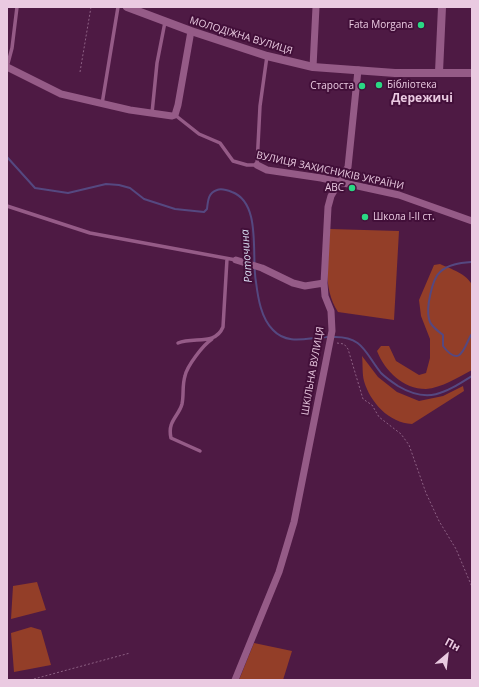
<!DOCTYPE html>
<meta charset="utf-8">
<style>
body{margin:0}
#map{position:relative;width:479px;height:687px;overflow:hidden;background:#4e1a44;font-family:"Open Sans",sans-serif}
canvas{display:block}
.frame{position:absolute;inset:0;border:8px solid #eacae1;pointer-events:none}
.north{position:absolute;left:427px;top:635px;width:40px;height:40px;-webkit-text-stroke:3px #420f39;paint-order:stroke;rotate:28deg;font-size:11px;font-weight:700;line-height:16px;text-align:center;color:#eacae1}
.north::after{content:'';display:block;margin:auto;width:14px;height:18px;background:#eacae1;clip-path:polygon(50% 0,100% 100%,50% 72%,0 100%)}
</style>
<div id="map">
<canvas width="479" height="687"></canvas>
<div class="frame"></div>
<div class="north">Пн</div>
</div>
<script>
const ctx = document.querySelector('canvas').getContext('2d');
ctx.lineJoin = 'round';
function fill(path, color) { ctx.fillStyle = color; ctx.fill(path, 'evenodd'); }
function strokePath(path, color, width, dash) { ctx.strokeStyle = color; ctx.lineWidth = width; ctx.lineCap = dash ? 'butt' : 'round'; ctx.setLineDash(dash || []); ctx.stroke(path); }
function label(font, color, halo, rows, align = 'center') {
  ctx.font = font + ' "Open Sans",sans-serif'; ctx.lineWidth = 4; ctx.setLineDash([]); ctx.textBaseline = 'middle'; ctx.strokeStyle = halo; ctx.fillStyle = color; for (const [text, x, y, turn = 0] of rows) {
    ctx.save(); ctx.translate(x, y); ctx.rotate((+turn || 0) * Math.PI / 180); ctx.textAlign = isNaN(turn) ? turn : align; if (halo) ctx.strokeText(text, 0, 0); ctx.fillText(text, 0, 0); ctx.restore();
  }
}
fill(new Path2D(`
 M330 229 399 231 394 320 338 312C322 287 328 257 330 229Z
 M440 264C451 269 467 274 472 285V370C459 377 441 388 426 389 403 389 385 371 377 351L381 346H389L396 361 419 375 426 373 430 358V339L421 316 419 300 434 265Z
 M362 356 378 377 397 392 419 401 443 396 463 386 464 391 412 424C389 423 370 402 364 381 362 373 363 364 362 356Z
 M37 582 46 610 11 619 13 586Z
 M31 627 41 630 51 665 14 672 11 633Z
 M254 643 292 651 283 680H239Z`), '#933e28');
strokePath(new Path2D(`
 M7 157 35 188 68 193 106 184 119 185 130 188 144 199 175 209 204 212 207 209C208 201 208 193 217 190 222 188 227 190 232 192 262 203 251 257 256 282 258 298 261 318 273 330 288 346 309 337 328 337
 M472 262C461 263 448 264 440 272 432 279 426 308 429 319 430 326 438 331 443 335V346C462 371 465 342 472 334
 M333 337C363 336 365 353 381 373 386 378 392 382 398 386 428 404 445 393 472 376`), '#554880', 2);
strokePath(new Path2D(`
 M80 72 91 7
 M337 343 344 344 348 349 363 399 372 405 379 417 401 434 409 445 426 493 439 521 456 549 472 587
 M30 680 130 653`), '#8d6184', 1, [2, 2]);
strokePath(new Path2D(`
 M7 67 12 48 17 7
 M102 104 118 7
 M152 113 157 63 165 22
 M175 115 199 134 220 143 233 161 247 165H257L260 106 267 56
 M7 206 90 233 236 260
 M178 343C194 336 215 346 223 327L227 259
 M200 451 171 438C167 421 179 416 182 404 184 395 182 385 185 376 187 366 203 345 212 339`), '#955b87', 3.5);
strokePath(new Path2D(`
 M7 67 61 94 130 110 172 116 175 115 178 105 191 31
 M313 67 316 7
 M257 165 267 170 321 178 399 195 472 221
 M236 260 262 268 293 283 305 286 324 283
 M235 680 279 572 294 522 332 331 331 311 325 296 324 283 328 207 331 196 348 167 358 70`), '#955b87', 7);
strokePath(new Path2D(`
 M127 7 191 31 267 56 313 67 395 73H472
 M439 72 442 7`), '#955b87', 8);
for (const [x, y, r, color] of [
 [421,25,4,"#2ad884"],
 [379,85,4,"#2ad884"],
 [362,86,4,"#2ad884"],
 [352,188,4,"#2ad884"],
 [365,217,4,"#2ad884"]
]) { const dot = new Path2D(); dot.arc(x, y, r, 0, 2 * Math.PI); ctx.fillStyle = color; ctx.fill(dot); strokePath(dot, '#420f39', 1.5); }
label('10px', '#eacae1', '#420f39', [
 ["Fata Morgana",413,25],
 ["Бібліотека",387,85,"left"],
 ["Староста",354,86],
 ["ABC",344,188],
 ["Школа І-ІІ ст.",373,217,"left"]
], 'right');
label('10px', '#eacae1', '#420f39', [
 ["МОЛОДІЖНА ВУЛИЦЯ",241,36,17],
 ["ВУЛИЦЯ ЗАХИСНИКІВ УКРАЇНИ",330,171,12],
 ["ШКІЛЬНА ВУЛИЦЯ",313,371,-80]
]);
label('italic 11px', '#d7dcf1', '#420f39', [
 ["Раточина",247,256,-94]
]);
label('bold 12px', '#eacae1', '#420f39', [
 ["Дережичі",422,99]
]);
</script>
